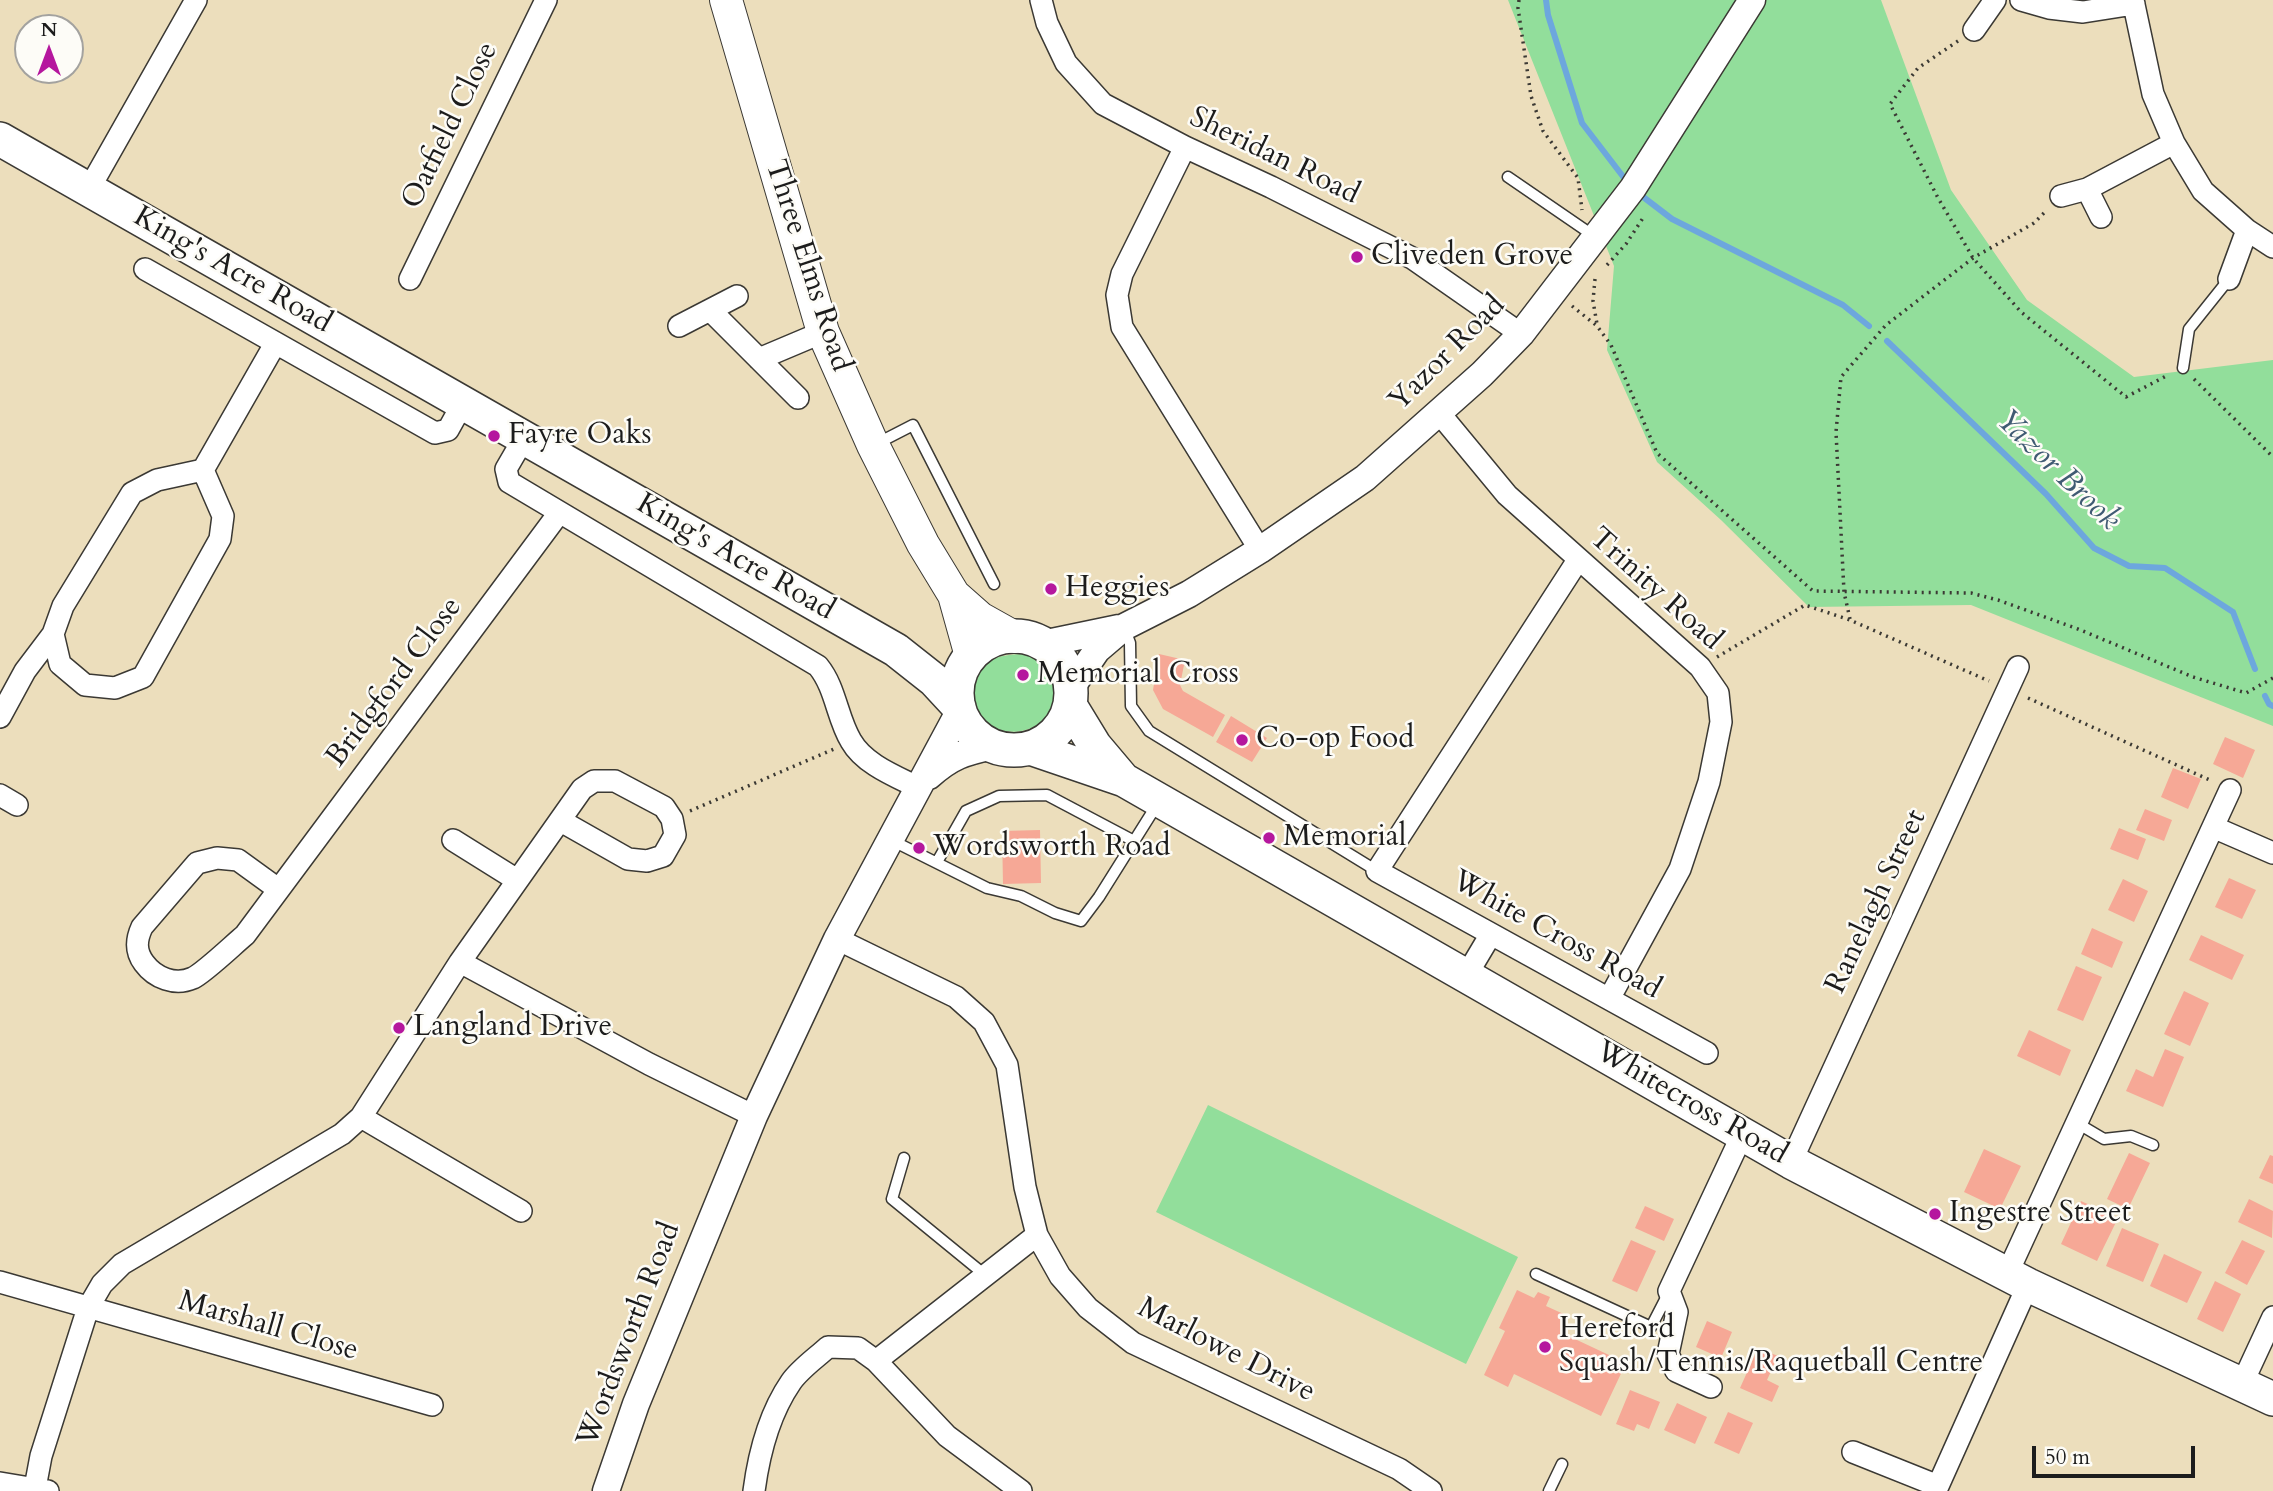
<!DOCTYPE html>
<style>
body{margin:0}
#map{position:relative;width:2273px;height:1491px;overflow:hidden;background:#ecdebc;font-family:Cardo,serif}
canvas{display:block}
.north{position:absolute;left:14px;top:14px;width:70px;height:70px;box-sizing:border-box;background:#fdfcf7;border:2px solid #a3a29f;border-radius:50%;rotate:0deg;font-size:19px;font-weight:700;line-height:28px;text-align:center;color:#1c1c1c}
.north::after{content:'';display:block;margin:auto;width:24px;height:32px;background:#b5179e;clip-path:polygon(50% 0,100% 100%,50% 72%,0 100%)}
.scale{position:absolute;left:2032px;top:1446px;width:163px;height:32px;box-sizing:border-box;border:4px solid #1c1c1c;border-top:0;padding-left:9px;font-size:21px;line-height:24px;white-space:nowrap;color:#1c1c1c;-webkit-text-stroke:5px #fdfcf7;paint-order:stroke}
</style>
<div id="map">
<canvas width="2273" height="1491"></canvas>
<div class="north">N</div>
<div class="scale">50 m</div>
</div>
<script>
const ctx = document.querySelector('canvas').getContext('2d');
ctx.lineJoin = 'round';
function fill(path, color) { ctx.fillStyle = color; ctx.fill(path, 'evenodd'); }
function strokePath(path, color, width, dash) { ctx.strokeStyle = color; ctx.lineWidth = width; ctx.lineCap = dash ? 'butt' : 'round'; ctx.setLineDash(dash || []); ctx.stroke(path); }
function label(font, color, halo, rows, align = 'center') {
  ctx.font = font + ' Cardo,serif'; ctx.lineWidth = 5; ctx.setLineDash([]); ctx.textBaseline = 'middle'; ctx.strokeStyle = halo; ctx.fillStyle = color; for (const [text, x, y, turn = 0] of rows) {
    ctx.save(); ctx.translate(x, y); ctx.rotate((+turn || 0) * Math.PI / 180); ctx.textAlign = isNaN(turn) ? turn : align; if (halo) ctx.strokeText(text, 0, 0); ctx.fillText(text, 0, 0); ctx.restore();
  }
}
fill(new Path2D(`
 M1508 0H1881L1951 190 2027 300 2134 377 2273 360V726L1971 605 1809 607 1721 520 1657 462 1607 350 1614 266Z
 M1023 654C1106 679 1030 765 980 718 972 710 969 699 971 688 976 659 997 655 1023 654Z
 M1208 1105 1518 1257 1466 1364 1156 1212Z`), '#92de9b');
strokePath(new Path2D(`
 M1546 0 1548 15 1582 123 1628 183
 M1638 193 1672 219 1843 305 1869 326
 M1887 341 2046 494 2094 548 2129 566 2165 568 2233 612 2255 669
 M2265 696 2269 704 2273 706`), '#6da7dd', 6);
fill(new Path2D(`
 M1159 654 1185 660 1180 685 1183 691 1225 715 1213 737 1163 709 1153 690Z
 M1231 716 1267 738 1252 762 1216 742Z
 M2225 737 2255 750 2243 778 2213 764Z
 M2173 768 2201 779 2188 809 2161 797Z
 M2145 809 2172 820 2164 841 2136 830Z
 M2119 828 2146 839 2138 860 2110 849Z
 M1040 830 1041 883 1003 884 1002 831Z
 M2229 878 2256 890 2242 919 2215 907Z
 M2123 879 2148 891 2134 922 2108 910Z
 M2092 928 2123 942 2112 968 2081 954Z
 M2201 935 2244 955 2232 980 2189 960Z
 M2076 966 2102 977 2083 1021 2057 1010Z
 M2184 991 2209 1003 2190 1046 2164 1034Z
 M2029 1030 2071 1050 2060 1076 2017 1056Z
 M2165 1049 2184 1057 2163 1107 2126 1091 2136 1069 2153 1077Z
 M1984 1149 2021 1166 2000 1209 1964 1192Z
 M2129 1153 2150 1163 2128 1209 2107 1199Z
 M2270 1155 2273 1156V1184L2259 1178Z
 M2249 1199 2273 1211 2272 1238 2238 1222Z
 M2081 1201 2118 1218 2097 1261 2061 1244Z
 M1645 1206 1674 1219 1664 1241 1635 1228Z
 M2122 1228 2159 1244 2143 1282 2106 1266Z
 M1631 1240 1656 1251 1637 1292 1612 1281Z
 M2242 1240 2265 1251 2247 1285 2225 1273Z
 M2164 1254 2202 1272 2187 1303 2150 1286Z
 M2215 1281 2241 1294 2223 1332 2197 1319Z
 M1517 1290 1534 1298 1538 1292 1550 1297 1546 1306 1568 1316 1560 1332 1626 1363 1601 1416 1514 1374 1508 1387 1484 1375 1505 1331 1499 1328Z
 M1707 1321 1732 1332 1721 1358 1696 1347Z
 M1758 1348 1778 1356 1767 1380 1779 1386 1772 1402 1740 1388Z
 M1630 1390 1660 1402 1649 1429 1637 1424 1634 1431 1616 1424Z
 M1677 1403 1707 1417 1695 1444 1664 1430Z
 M1728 1412 1753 1423 1739 1454 1714 1443Z`), '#f6a896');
const service = new Path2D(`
 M1508 177 1594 236
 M2183 368 2189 329 2229 279
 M876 444 913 425 994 584
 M1124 627 1130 643 1131 706 1149 731 1377 871
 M891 840 987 888 1021 896 1055 913 1081 921 1099 897 1158 803
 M937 862 966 811 999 796 1047 795 1134 841
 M2077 1123 2104 1139 2131 1136 2153 1145
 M904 1158 892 1199 985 1275
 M1536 1274 1651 1327 1668 1294
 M1549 1491 1562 1464`);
const minor = new Path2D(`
 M1041 0 1047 23 1066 63 1103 104 1185 147 1271 187 1412 258 1521 334
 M2021 0 2049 8 2083 12 2134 4
 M2133 0 2153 94 2174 143 2203 191 2247 230 2273 247
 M1974 30 1995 0
 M1185 147 1122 274 1117 295 1122 327 1260 550
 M89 189 196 0
 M2087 189 2101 217
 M2061 196 2087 189 2174 143
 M145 269 435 433 448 430 463 403
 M410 279 546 0
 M2229 279 2247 230
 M710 310 798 398
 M679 326 737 296
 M759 359 823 332
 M1440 414 1507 495 1700 667 1718 693 1721 722 1709 782 1680 869 1609 999
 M524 438 506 469 509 482 818 666C836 688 837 718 851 741 864 764 895 776 917 787
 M1578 560 1377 871 1707 1053
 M53 634 60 664 85 685 115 688 143 677 220 539 223 516 203 470
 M0 717 25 671 53 634 63 606 132 493 157 480 203 470 275 344
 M0 795 17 805
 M2213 827 2273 853
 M453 840 517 880
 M278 889 238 860 217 858 197 863 142 927C136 940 135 951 144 963 155 978 175 986 193 978 205 972 233 945 245 935L559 513
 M837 939 956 997 984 1022 1007 1065 1025 1187 1037 1235 1060 1276 1088 1308 1133 1343 1399 1469 1431 1491
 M460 962 649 1064 754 1116
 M1466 976 1491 934
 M361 1117 521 1211
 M1791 1162 2018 667
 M2007 1274 2230 790
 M0 1282 432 1405
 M2241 1386 2273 1317
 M1711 1387 1676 1371 1668 1354 1677 1312 1669 1291 1742 1135
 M1853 1452 1938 1486 2028 1285
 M0 1483 48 1491
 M35 1488 41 1456 88 1308 102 1284 122 1264 342 1134 361 1117 460 962 582 789 594 781H615L664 807 672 819 675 835 663 856 647 861 628 859 561 821
 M754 1491C759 1453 769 1414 791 1382 800 1369 816 1358 828 1347L858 1348 876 1361
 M1021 1491 947 1436 876 1361 1037 1235`);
const tertiary = new Path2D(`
 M1042 644 1119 628
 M1071 688 1097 650 1124 627 1189 594 1260 550 1365 478 1482 374 1521 334 1633 188 1752 0
 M929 776C951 756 965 752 993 746
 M606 1491 636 1404 754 1116 837 939 960 710`);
const primary = new Path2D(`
 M726 0 823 332 873 445 923 544 954 595 971 656
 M954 595 980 618 1014 637`);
const trunk = new Path2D(`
 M0 139 896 650 934 680 959 707
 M957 693a57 57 0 1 1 114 0a57 57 0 1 1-114 0Z
 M1070 705 1095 746 1122 778
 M1030 748 1124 780 1791 1162 2028 1285 2273 1399`);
strokePath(service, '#3b3934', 13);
strokePath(minor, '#3b3934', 24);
strokePath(tertiary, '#3b3934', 29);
strokePath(primary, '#3b3934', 34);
strokePath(trunk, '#3b3934', 36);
strokePath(new Path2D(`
 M1519 0 1518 8 1531 96 1543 131 1578 178 1582 210
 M1958 41 1918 68 1890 104 1937 196 1973 258 2021 312 2126 397 2168 375
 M1607 265 1626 244 1643 218
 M1595 279 1593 301 1597 324
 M1572 306 1597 326 1611 345 1657 453 1813 591 1971 593 1998 600 2078 629 2193 677 2246 693 2273 678
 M2194 379 2273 457
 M1850 619 1844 592 1836 432 1841 377 1886 325 1973 258 2034 223 2047 210
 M1717 657 1805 605 1850 620 1989 681
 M2028 698 2212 781
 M690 811 834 749`), '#3b3934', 3.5, [2, 5]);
strokePath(service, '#fff', 10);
strokePath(minor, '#fff', 21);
strokePath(tertiary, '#fff', 26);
strokePath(primary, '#fff', 32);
strokePath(trunk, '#fff', 33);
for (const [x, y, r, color] of [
 [1357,257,7,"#b5179e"],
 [494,436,7,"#b5179e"],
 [1051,589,7,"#b5179e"],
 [1023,675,7,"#b5179e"],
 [1242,740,7,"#b5179e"],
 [1269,838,7,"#b5179e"],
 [919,848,7,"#b5179e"],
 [399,1028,7,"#b5179e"],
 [1935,1214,7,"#b5179e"],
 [1545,1347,7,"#b5179e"]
]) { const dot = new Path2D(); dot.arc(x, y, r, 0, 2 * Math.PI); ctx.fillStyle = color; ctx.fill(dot); strokePath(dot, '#fdfcf7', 2.5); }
label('30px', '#1c1c1c', '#fdfcf7', [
 ["Oatfield Close",451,126,-64],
 ["Sheridan Road",1274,157,26],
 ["Three Elms Road",807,266,72],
 ["King's Acre Road",232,271,30],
 ["Yazor Road",1448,354,-45],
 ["King's Acre Road",735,558,30],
 ["Trinity Road",1655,590,42],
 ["Bridgford Close",395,683,-53],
 ["Ranelagh Street",1877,902,-65],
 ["White Cross Road",1556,936,29],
 ["Whitecross Road",1691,1104,30],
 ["Marshall Close",268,1327,16],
 ["Wordsworth Road",630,1335,-69],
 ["Marlowe Drive",1226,1351,27]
]);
label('30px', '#1c1c1c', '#fdfcf7', [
 ["Cliveden Grove",1371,257],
 ["Fayre Oaks",508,436],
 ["Heggies",1065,589],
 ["Memorial Cross",1037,675],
 ["Co-op Food",1256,740],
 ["Memorial",1283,838],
 ["Wordsworth Road",933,848],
 ["Langland Drive",413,1028],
 ["Ingestre Street",1949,1214],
 ["Hereford",1559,1330],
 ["Squash/Tennis/Raquetball Centre",1559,1364]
], 'left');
label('italic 32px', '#405b73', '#fdfcf7', [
 ["Yazor Brook",2057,471,44]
]);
</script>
